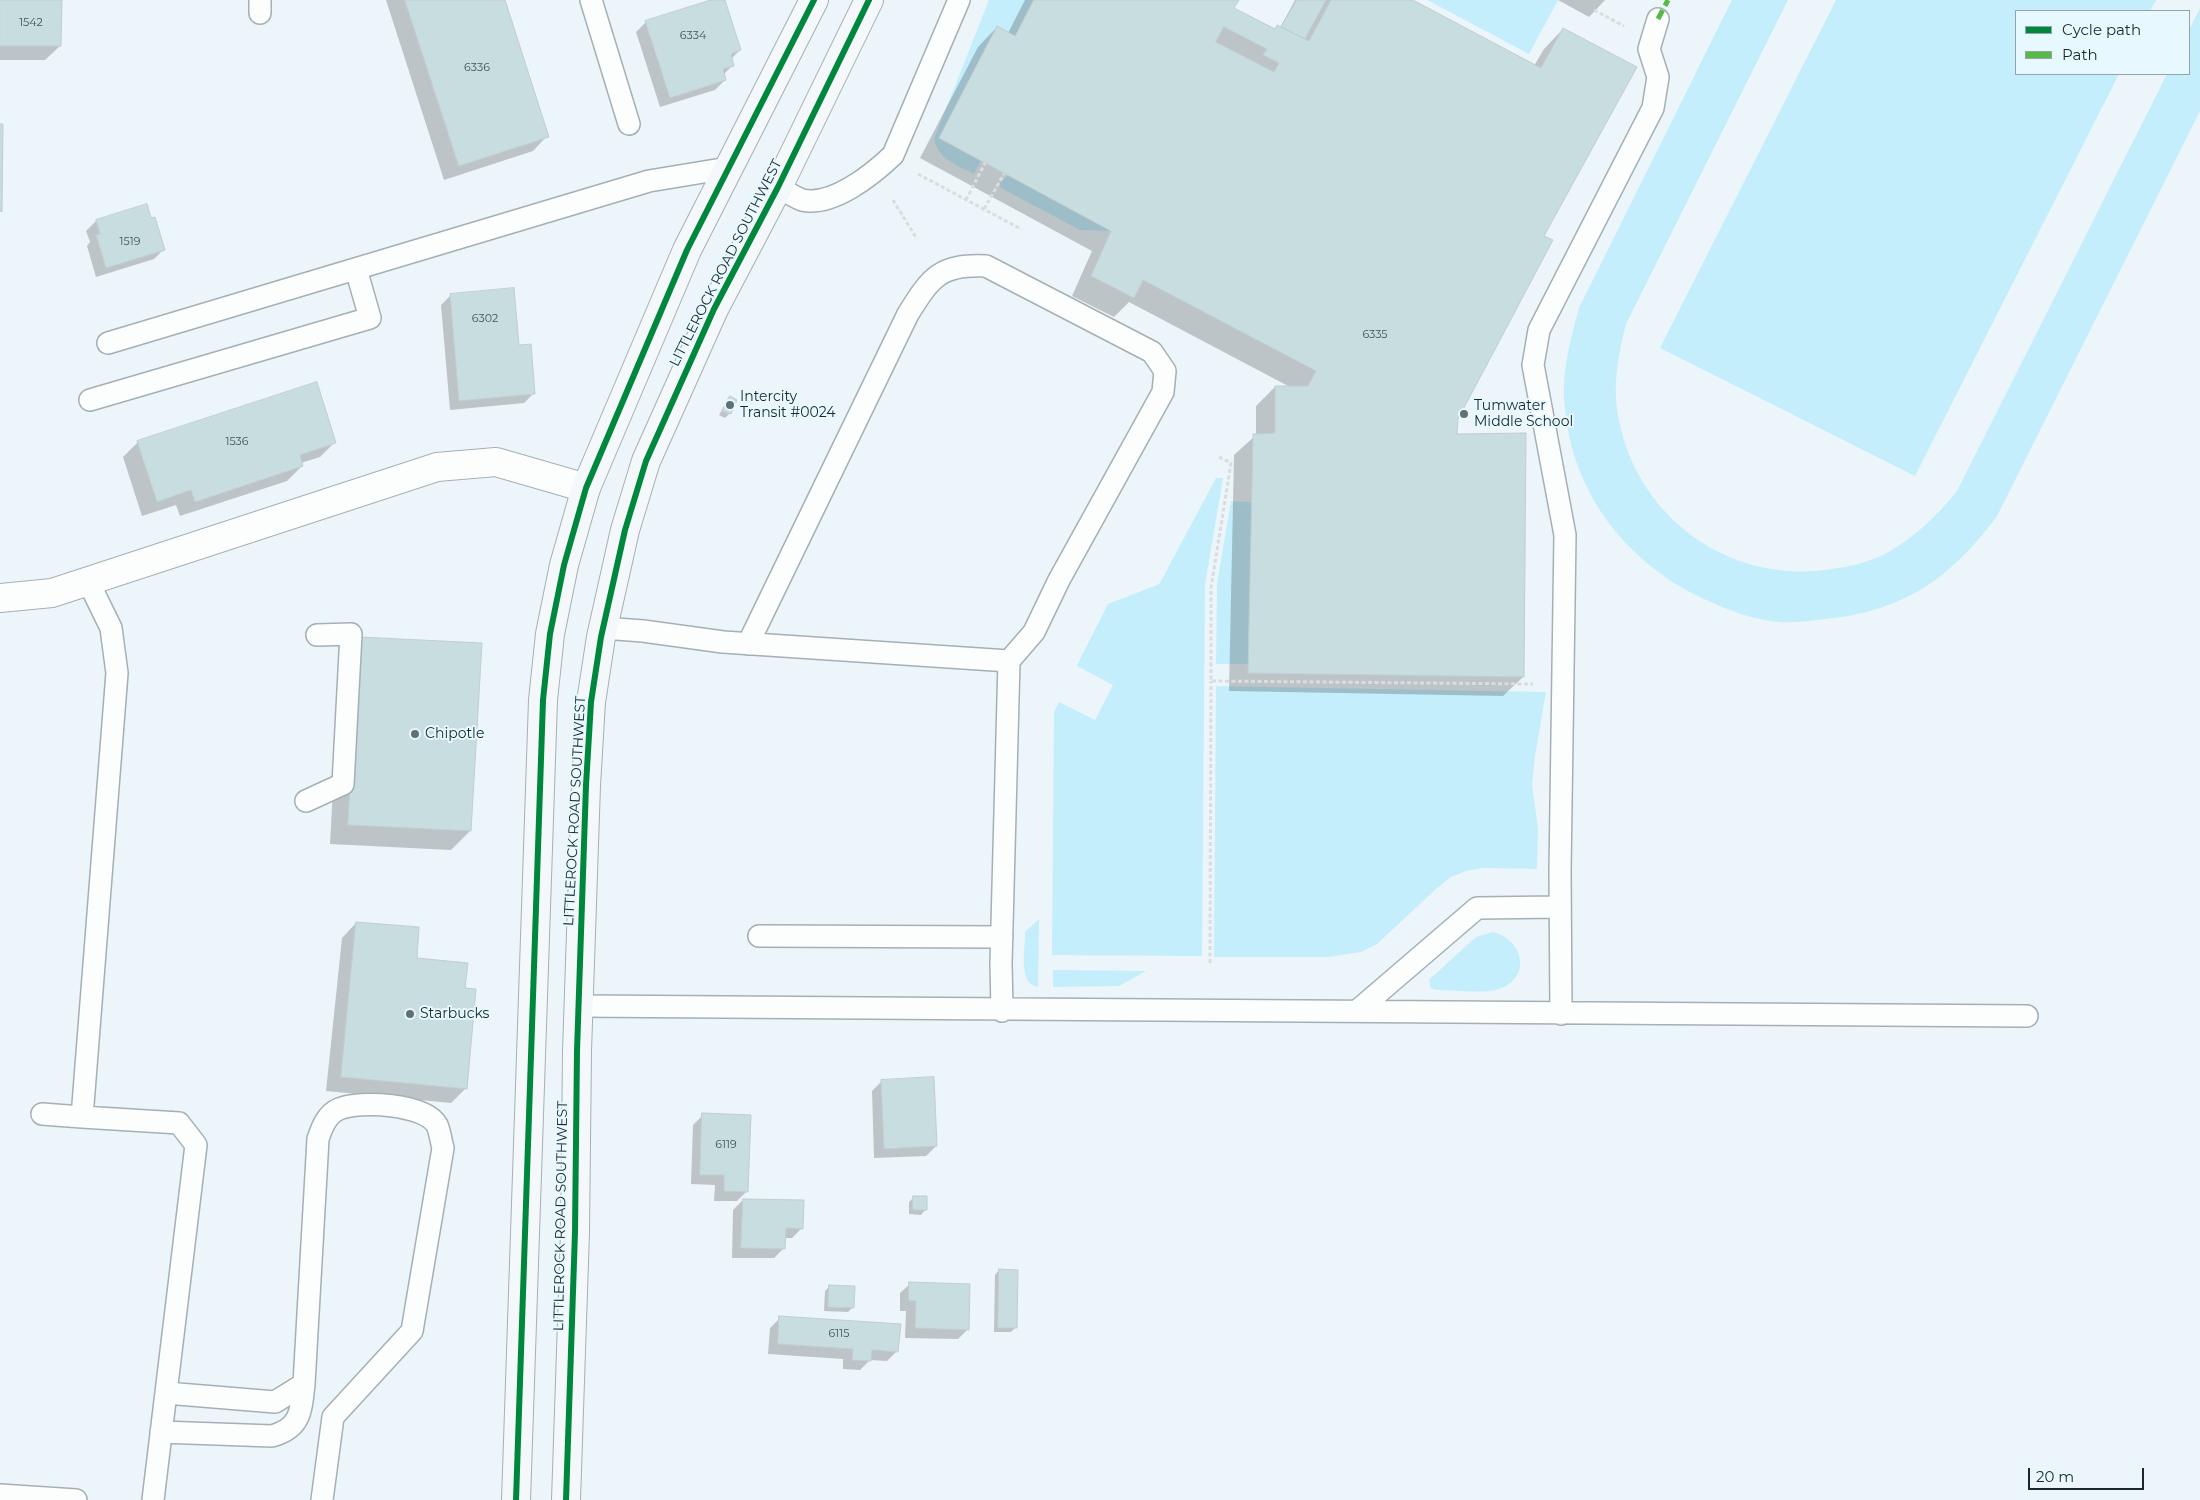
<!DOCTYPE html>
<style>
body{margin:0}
#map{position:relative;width:2200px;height:1500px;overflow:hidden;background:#ecf5f9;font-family:Montserrat,sans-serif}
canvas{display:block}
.legend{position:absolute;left:2015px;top:10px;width:175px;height:65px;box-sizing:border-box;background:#e7f8fe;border:1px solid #94a5aa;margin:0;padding:6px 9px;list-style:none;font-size:15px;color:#18282d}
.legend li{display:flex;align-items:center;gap:10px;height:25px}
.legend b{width:25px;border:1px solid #94a5aa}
.scale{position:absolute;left:2028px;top:1468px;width:116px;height:22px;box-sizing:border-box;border:2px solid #18282d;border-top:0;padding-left:6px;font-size:15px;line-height:18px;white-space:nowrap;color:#18282d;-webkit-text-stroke:4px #e7f8fe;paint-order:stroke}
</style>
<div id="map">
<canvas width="2200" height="1500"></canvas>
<ul class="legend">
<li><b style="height:6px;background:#00873e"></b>Cycle path</li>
<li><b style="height:6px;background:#58b947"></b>Path</li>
</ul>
<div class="scale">20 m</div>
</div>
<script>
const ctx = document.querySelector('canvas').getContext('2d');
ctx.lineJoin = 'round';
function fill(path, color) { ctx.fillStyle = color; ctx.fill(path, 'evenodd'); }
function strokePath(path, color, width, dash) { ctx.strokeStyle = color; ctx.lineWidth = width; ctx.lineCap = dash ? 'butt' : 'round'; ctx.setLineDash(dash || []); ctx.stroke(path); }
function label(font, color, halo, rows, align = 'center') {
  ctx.font = font + ' Montserrat,sans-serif'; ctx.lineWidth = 4; ctx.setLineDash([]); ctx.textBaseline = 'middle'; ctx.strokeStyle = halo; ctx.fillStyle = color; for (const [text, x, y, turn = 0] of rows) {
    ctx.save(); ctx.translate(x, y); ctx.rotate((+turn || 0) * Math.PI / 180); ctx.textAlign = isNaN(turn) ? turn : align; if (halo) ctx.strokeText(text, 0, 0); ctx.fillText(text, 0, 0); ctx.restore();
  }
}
fill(new Path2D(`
 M989 0H1034L1015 36 998 27 939 138 981 161 974 174C956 164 939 161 934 139Z
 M1427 0H1558L1529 54Z
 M1732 0H1788L1626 324C1618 355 1612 389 1619 421 1640 521 1732 585 1832 569 1849 567 1868 562 1883 555 1913 539 1936 517 1957 491L2167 74H2189V30L2200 8V111L1997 516C1978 542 1955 567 1928 585 1898 605 1860 616 1825 619 1810 621 1794 623 1780 622 1753 620 1728 610 1704 599 1623 561 1568 488 1564 396 1563 366 1571 337 1579 308Z
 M1836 0H2156L2150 11H2016V74H2119L1915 476 1660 348Z
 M1008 175 1111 231 1080 230 997 186Z
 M1216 478H1223L1205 585 1202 956 1052 955 1054 712 1059 702 1095 720 1113 685 1077 666 1080 659 1108 604 1157 585 1160 583Z
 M1231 501 1252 502 1248 664H1216L1217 584Z
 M1216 686 1546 692 1535 756 1532 784 1538 829 1537 869 1482 868 1466 871 1451 877 1437 888 1377 944 1361 952 1328 957H1214Z
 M1039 919 1038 987C1018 985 1025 950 1025 935V932Z
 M1493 932C1524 940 1532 978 1499 989 1486 994 1451 990 1436 990L1431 988 1429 980 1432 977 1476 937Z
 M1053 970 1146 971 1119 986 1053 987Z`), '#c5eefc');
fill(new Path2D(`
 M0 0H60V46L45 60H0Z
 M386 0H503L547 136 533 151 444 180Z
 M715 0H724L740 50 731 59 733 65 723 75 725 80 715 90 660 107 636 32 646 22Z
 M1025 0H1237L1232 9 1274 30 1280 28 1295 0H1410L1534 66 1544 49 1563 29 1543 236 1457 418 1455 435 1523 677 1503 696 1229 691 1234 455 1256 435V406L1275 387H1290L1129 302 1114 317 1072 296 1092 251 920 158 978 47 997 27 1008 33Z
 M1558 0H1605L1589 17Z
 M96 221 163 250 154 259 96 277 87 246 90 242 86 231Z
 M451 295 518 346 534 393 524 403 450 410 441 305Z
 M730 398V413L725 418 719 415Z
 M138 442H335L320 457 301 463 302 466 287 481 180 516 176 505 142 516 123 457Z
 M340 657 470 831 451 850 330 844Z
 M356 923 464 990 466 1088 451 1103 326 1091 342 938Z
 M882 1081 936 1146 926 1156 874 1158 872 1091Z
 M703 1115 747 1191 737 1201H714L715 1185 691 1184 693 1125Z
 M914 1197 925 1210 921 1215 909 1214V1202Z
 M743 1200 802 1228 792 1238H784V1248L774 1258H732L733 1210Z
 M999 1270 1016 1327 1011 1332H994L995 1275Z
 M910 1284 968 1329 958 1339 905 1338 906 1311H900V1293Z
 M830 1286 853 1307 848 1312 824 1311 825 1291Z
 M780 1318 897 1351 887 1361 870 1360 860 1370 843 1369V1359L768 1354 770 1328Z`), '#0003');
const building = new Path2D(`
 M0 0H62L61 46H0Z
 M405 0H505L549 137 459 166Z
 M711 0H725L741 50 731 54 734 66 723 69 726 80 670 98 645 21Z
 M1034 0H1239L1234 8 1275 29 1277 25 1309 41 1331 0H1413L1541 68 1563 28 1637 67 1544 236 1553 240 1458 419 1457 434 1526 433 1524 677 1248 673 1253 434 1275 433V386H1308L1316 371 1143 280 1134 298 1091 276 1111 231 939 138 997 26 1015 36ZM1224 27 1267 49 1263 55 1279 63 1274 72 1216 42Z
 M1297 0H1326L1305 39 1281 27Z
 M0 124H3L2 212 0 211Z
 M147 204 151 218 155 217 165 250 106 268 96 235 100 234 96 220Z
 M514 288 519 345 531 344 535 394 459 401 450 294Z
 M317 382 336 443 300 455 303 466 195 502 191 490 157 502 137 441Z
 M730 396 737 400 731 414 722 411Z
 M359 637 482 643 471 831 348 825Z
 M356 922 419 927 417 958 468 963 465 988 476 989 467 1089 341 1077Z
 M934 1077 937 1146 884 1149 881 1080Z
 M702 1113 751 1115 748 1192 724 1191V1175H700Z
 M913 1196H927V1210H913Z
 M743 1199 804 1200 803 1229 786 1228 785 1249 741 1248Z
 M999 1269 1018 1270 1017 1328H998Z
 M909 1282 970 1284 969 1330 915 1328 916 1301H909Z
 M829 1285 855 1286 854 1308 828 1307Z
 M779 1316 901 1324 898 1352 872 1350 871 1361 852 1360 853 1349 778 1344Z`);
fill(building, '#c7dddf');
strokePath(building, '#c1cdcf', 1);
const lane = new Path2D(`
 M260 0V13
 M591 0 629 124
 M778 187C785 191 794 197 802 200 832 207 872 175 893 155L959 0
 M108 343 649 181 728 168
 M90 400 370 318 356 269
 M88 581 111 628 117 673 82 1117 179 1123 196 1145 153 1500
 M603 628 643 631 723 642 1009 661
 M748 644 908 314C931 277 940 264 986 266L1152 352 1165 371 1163 392 1059 580 1034 632 1009 661 1001 963 1002 1011
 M306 801 343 784 351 634 317 635
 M759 936 1002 937
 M578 1006 2027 1016
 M1357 1011 1477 908 1560 907
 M1561 1014 1560 871 1565 535 1533 365 1539 330 1653 108 1658 77 1649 49 1658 19
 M42 1114 82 1117
 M166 1393 275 1402 304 1384 318 1139C322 1127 327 1114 339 1109 360 1100 425 1104 437 1125 440 1132 441 1141 443 1148L412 1331 333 1417 322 1500
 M161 1432 272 1436C301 1428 301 1411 304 1384
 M0 1495 76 1500`);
const street = new Path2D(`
 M0 598 52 593 437 467 496 462 586 488`);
const secondary = new Path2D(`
 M516 1500 543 700 550 634 564 565 586 488 687 250 814 0
 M566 1500 575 1232 577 1051 586 785 591 702 601 637 625 530 646 461 714 309 778 187 869 0`);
strokePath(lane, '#a4b0b5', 24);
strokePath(street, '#a4b0b5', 30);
strokePath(secondary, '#a4b0b5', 30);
strokePath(new Path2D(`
 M1594 10 1624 26
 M918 174 1019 228
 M893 200 917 239
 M966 200 985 163
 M984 209 1004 174
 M1219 457 1231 463 1211 588V681L1533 684
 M1210 963 1211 681`), '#dadddf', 3, [4, 2.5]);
strokePath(lane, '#fcfefe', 21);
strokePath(street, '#fcfefe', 28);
strokePath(secondary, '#f4f8fa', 28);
strokePath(new Path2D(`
 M1658 19 1668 0`), '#58b947', 5, [10, 5]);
strokePath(new Path2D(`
 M516 1500 543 700 550 634 564 565 586 488 687 250 814 0
 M566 1500 575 1232 577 1051 586 785 591 702 601 637 625 530 646 461 714 309 778 187 869 0`), '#00873e', 6);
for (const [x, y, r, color] of [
 [730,405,5,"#627074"],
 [1464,414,5,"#627074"],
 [415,734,5,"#627074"],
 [410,1014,5,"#627074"]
]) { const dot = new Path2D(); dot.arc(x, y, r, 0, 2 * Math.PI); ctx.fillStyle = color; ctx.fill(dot); strokePath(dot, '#e7f8fe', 2); }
label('11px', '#44555a', null, [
 ["1542",31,23],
 ["6334",693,36],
 ["6336",477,68],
 ["1519",130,242],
 ["6302",485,319],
 ["6335",1375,335],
 ["1536",237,442],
 ["6119",726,1145],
 ["6115",839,1334]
]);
label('14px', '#18282d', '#e7f8fe', [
 ["LITTLEROCK ROAD SOUTHWEST",726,263,-63],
 ["LITTLEROCK ROAD SOUTHWEST",575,811,-87],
 ["LITTLEROCK ROAD SOUTHWEST",561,1216,-89]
]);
label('14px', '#18282d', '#e7f8fe', [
 ["Intercity",740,397],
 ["Transit #0024",740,413],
 ["Tumwater",1474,406],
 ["Middle School",1474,422],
 ["Chipotle",425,734],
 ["Starbucks",420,1014]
], 'left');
</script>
